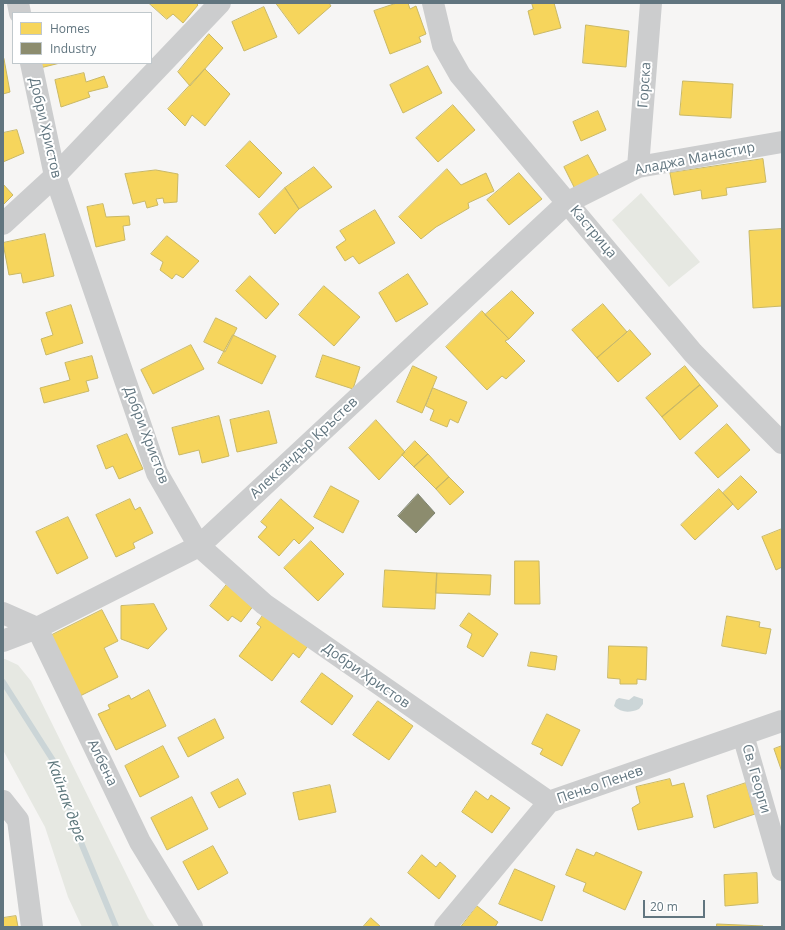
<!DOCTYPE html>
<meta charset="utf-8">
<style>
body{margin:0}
#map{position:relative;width:785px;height:930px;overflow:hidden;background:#f6f5f4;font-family:"Open Sans",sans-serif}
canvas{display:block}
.frame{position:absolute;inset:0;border:4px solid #61757f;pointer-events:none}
.legend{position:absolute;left:12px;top:12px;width:140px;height:52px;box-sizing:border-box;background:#fff;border:1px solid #c0c8cc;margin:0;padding:5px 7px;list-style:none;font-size:12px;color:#61757f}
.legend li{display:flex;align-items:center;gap:8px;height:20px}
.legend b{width:20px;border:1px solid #c0c8cc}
.scale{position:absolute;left:643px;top:900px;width:62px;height:18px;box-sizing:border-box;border:2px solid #61757f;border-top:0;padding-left:5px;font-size:12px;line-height:14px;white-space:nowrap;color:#61757f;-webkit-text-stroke:3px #fff;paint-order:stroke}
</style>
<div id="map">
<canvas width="785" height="930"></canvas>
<div class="frame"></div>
<ul class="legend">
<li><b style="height:11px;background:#f6d55c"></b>Homes</li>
<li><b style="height:11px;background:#8c8c6e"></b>Industry</li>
</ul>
<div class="scale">20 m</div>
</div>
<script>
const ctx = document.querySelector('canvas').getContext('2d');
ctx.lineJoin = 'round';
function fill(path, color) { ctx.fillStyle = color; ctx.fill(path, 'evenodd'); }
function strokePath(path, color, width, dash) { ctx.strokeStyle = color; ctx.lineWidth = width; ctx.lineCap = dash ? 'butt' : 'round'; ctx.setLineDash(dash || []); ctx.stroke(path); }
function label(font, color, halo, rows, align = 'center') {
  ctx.font = font + ' "Open Sans",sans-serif'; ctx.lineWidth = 4; ctx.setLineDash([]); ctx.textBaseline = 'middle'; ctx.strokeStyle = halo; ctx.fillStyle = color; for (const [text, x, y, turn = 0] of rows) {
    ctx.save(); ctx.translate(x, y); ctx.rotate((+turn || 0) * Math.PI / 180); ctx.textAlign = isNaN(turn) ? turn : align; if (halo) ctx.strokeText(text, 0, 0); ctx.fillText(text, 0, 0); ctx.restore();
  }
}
fill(new Path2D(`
 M641 193 700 262 669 287 612 220Z
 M3 659H5L18 665 31 681 148 918 155 927H82L68 897 45 827 3 750Z`), '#e6e8e2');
fill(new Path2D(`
 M634 696 643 699V704L639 709C630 713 621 713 614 706L616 700 619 698 629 700Z`), '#cbd5d7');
const homes = new Path2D(`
 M149 3H196L198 5 183 23 173 14 167 19Z
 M276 3H329L331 6 299 34Z
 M397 3H408L410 9 416 6 426 34 419 37 421 42 390 54 374 11Z
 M532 3H554L561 28 534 35 528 11 533 9Z
 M264 7 277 37 244 51 232 22Z
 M586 25 629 31 626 67 583 63Z
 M209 34 223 48 190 86 178 72Z
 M4 59 10 92 3 94V60Z
 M39 63H60L40 68Z
 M428 66 442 93 403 113 390 85Z
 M205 69 230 94 205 126 192 115 185 126 168 109Z
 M84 73 86 82 104 76 108 87 88 92 90 97 61 107 55 80Z
 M683 81 733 84 731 118 680 115Z
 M453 105 475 130 438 162 416 138Z
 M598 111 606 130 581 141 573 122Z
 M17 130 24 153 3 162V133Z
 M250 141 282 173 259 198 226 166Z
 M588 155 602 181 577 193 564 167Z
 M763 159 766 182 726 188 727 195 702 199 701 190 674 195 670 173Z
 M314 167 332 187 299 209 285 188Z
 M447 169 461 185 486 173 494 191 468 203 469 208 436 227 421 239 399 217Z
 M156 170 178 174 177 202 164 203 163 198 156 199 158 205 147 208 145 201 133 204 125 174Z
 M519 173 542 199 509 225 487 200Z
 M3 184 13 195 3 205Z
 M285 188 299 209 275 234 259 214Z
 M103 204 106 217 129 216 130 225 123 226 125 240 96 247 87 207Z
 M375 210 395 243 359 264 353 256 345 261 336 247 346 240 340 231Z
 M782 229V306L753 308 749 231Z
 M45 234 54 276 23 283 21 273 9 275 3 243Z
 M167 236 199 261 183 278 176 274 172 279 160 270 163 262 151 254Z
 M408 274 428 304 396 322 379 293Z
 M250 276 279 304 266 319 236 291Z
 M324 286 360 317 334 346 299 315Z
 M512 291 534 313 509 339 485 315Z
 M603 304 627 332 597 358 572 330Z
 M71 305 83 343 46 355 41 339 53 335 46 313Z
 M482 311 509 339 505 341 525 361 506 379 502 376 487 390 446 347Z
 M216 318 237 328 225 352 204 342Z
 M630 330 651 354 618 382 597 358Z
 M233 335 276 356 262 384 218 363Z
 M191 345 204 369 153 394 141 370Z
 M323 355 360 367 353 389 316 377Z
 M92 356 98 378 86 381 89 391 44 403 40 388 70 380 65 363Z
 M413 366 437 377 422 413 397 402Z
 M685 366 700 385 662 417 646 398Z
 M700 385 718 406 680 440 662 417Z
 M433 388 467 402 458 423 450 419 447 427 430 420 434 410 426 406Z
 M269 411 277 443 237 452 230 420Z
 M219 416 229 456 202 463 199 450 179 455 172 428Z
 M376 420 405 452 379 480 349 448Z
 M727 424 750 450 718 478 695 453Z
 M127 434 143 469 119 479 113 466 106 469 97 446Z
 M415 441 428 454 414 467 402 455Z
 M428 454 449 477 436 489 414 467Z
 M741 476 757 492 738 510 723 493Z
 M449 477 464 492 450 505 436 489Z
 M331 486 359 501 343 533 314 517Z
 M719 489 733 504 695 540 681 525Z
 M130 499 135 510 140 507 153 533 133 543 135 548 116 557 96 515Z
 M281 499 314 528 299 544 294 539 279 556 258 537 267 527 261 522Z
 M68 517 88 558 57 574 36 532Z
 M782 529V567L776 570 762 537Z
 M311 541 344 574 318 601 284 568Z
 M515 561H539L540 604H515Z
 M385 570 437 573 435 609 383 607Z
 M437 573 491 575 490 595 436 593Z
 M228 583 254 605 241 622 232 616 228 621 210 606Z
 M154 604 167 629 148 649 121 639V606Z
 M102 610 118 641 104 648 118 677 80 696 50 636Z
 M266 611 310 643 299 658 293 653 272 681 239 656 261 627 257 624Z
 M469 613 498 634 483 657 467 647 472 634 460 626Z
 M727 616 760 622 759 627 771 629 766 654 722 646Z
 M609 646 647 647 646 680 637 679V684H620V679L608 678Z
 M531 652 557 656 555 670 528 666Z
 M322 673 353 696 332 725 301 702Z
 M149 690 166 726 116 750 98 714 110 709 108 705 129 695 131 699Z
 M378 701 413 726 389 760 353 735Z
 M547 714 580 730 562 766 540 754 543 749 532 744Z
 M215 719 224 738 188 757 178 738Z
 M163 746 179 777 140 797 125 766Z
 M782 746V772L774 749Z
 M238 779 246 794 219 808 211 793Z
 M670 779 672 786 684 783 693 817 638 830 632 808 640 803 636 787Z
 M746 783 755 814 714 828 707 796Z
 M330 785 336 812 299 820 293 793Z
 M476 791 488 800 491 795 510 808 492 833 462 812Z
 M192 797 208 829 167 850 151 818Z
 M213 846 228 873 198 890 183 862Z
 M577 849 594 856 596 852 642 872 625 910 583 891 586 883 566 875Z
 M422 855 436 867 440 862 456 876 439 899 408 873Z
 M515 869 555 886 542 921 499 904Z
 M757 873 758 903 725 906 724 875Z
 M477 906 498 922 495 927H461Z
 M16 916 18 927H3V918Z
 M371 918 381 927H363Z
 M717 924 763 926V927H717Z`);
fill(homes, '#f6d55c');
strokePath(homes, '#c9b866', 1);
const industry = new Path2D(`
 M418 494 435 513 416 533 398 516Z`);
fill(industry, '#8c8c6e');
strokePath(industry, '#7f8573', 1);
strokePath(new Path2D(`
 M3 682 56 765 82 845 116 927`), '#cbd5d7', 6);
strokePath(new Path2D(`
 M18 3 20 13
 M433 3 443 45 460 75 693 353 782 443
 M31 63 55 176 157 473 199 546 264 604 549 802
 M638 167 651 3
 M3 224 55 176 220 3
 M3 613 37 628 140 842 192 927
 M3 641 37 628 199 546 568 202 638 167 782 142
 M743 735 782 870
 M3 801 18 820 32 927
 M445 927 549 802 782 721`), '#cccdce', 22);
label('14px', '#61757f', '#fff', [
 ["Горска",645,85,-86],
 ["Добри Христов",45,128,77],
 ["Аладжа Манастир",695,159,-11],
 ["Кастрица",593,232,50],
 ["Добри Христов",146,435,69],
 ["Александър Кръстев",304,448,-43],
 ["Добри Христов",366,676,35],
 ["Албена",102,763,64],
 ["Св. Георги",756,779,74],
 ["Пеньо Пенев",600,785,-19]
]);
label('italic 15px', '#5b767b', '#fff', [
 ["Кайнак дере",66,801,70]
]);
</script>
